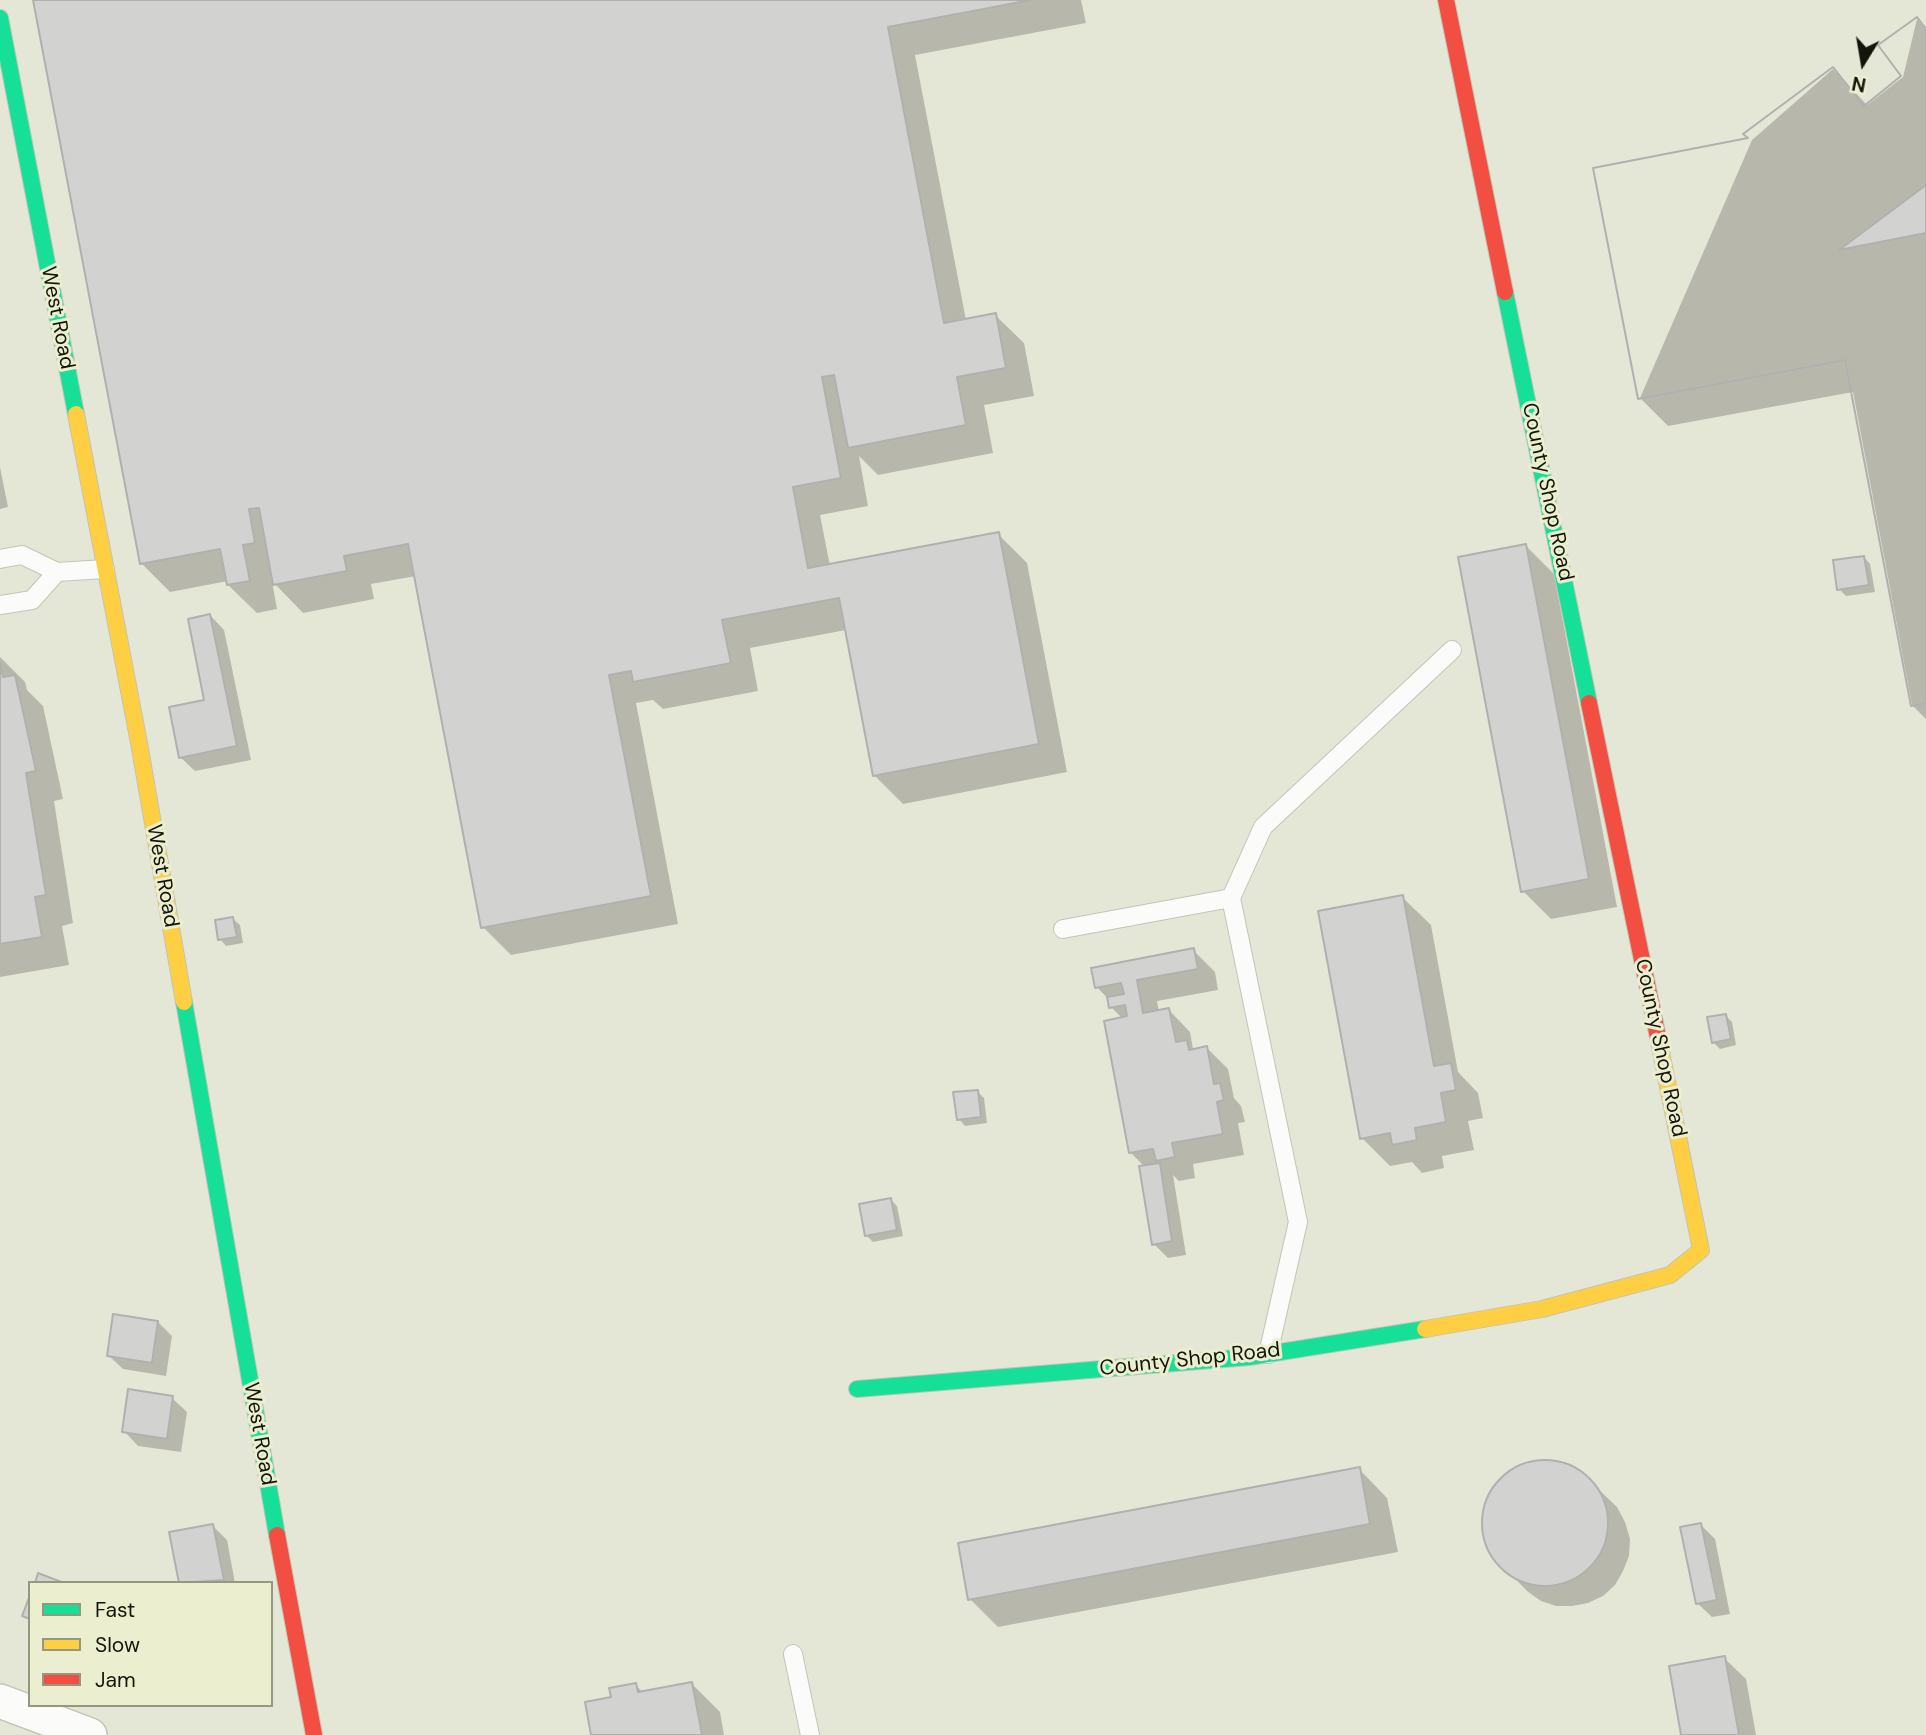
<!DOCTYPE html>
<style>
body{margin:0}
#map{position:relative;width:1926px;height:1735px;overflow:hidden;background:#e5e7d6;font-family:"DM Sans",sans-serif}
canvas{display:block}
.legend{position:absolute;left:28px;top:1581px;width:245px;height:126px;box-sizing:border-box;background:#ebeecf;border:2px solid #959780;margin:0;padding:9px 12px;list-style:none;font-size:21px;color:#14150a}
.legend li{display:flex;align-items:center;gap:14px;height:35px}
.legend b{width:35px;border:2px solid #959780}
.north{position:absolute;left:1828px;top:28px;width:70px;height:70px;-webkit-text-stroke:5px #ebeecf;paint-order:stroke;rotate:191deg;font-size:19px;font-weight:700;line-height:28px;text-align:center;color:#14150a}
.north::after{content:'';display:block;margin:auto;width:24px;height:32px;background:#14150a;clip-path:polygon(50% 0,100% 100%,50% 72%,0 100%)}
</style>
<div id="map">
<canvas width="1926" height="1735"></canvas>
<ul class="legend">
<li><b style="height:9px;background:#16e098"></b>Fast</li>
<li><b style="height:9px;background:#ffcf43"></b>Slow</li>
<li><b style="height:9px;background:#f24e42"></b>Jam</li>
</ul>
<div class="north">N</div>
</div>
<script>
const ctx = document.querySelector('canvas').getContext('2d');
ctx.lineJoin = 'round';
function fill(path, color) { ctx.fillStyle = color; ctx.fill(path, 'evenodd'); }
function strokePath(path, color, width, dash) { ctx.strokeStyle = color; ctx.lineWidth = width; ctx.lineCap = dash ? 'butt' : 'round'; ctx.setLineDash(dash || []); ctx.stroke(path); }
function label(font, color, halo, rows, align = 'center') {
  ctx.font = font + ' "DM Sans",sans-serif'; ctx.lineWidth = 6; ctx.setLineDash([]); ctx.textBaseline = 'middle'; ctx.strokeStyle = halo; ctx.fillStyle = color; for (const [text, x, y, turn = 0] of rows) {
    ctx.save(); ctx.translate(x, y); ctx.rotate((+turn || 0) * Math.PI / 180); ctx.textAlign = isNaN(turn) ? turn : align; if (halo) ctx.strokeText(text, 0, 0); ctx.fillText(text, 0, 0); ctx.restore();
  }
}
fill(new Path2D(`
 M34 0H1081L1086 23 915 55 966 320 995 315 1024 343 1034 396 984 405 993 453 878 475 859 456 868 506 820 515 830 566 998 534 1027 563 1067 772 903 804 874 775 846 630 750 648 758 691 663 709 653 700 636 703 678 924 511 955 483 927 416 576 371 584 374 599 303 613 272 581 277 609 257 613 228 585V581L170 592 141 563Z
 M1917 19 1926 28V719L1912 705 1853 392 1668 426 1640 398 1752 140 1833 69 1867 105 1903 77Z
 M0 467 8 507 0 509Z
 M1526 546 1554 574 1617 907 1551 919 1523 891Z
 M1864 557 1870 564 1875 592 1846 596 1839 589Z
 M210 615 224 630 251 760 195 771 180 757 206 702Z
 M0 657 25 682 27 690 43 706 63 799 54 801 73 923 62 926 69 965 0 977Z
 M1402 897 1431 925 1458 1072 1478 1093 1483 1118 1468 1121 1474 1150 1442 1156 1444 1168 1422 1173 1412 1162 1390 1166 1362 1138Z
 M233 919 240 925 243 943 226 946 220 939Z
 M1193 950 1215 972 1218 990 1157 1001 1159 1012 1169 1010 1190 1032 1193 1049 1207 1048 1228 1069 1234 1098 1241 1106 1245 1122 1238 1123 1244 1155 1193 1164 1195 1178 1179 1181 1173 1175 1186 1255 1168 1258 1154 1244 1145 1167 1130 1152 1123 1019 1111 1007 1109 1000 1097 987Z
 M1725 1015 1732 1022 1736 1045 1720 1049 1713 1042Z
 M977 1091 984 1098 987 1123 965 1126 959 1119Z
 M890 1199 897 1206 903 1236 873 1242 867 1236Z
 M158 1322 172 1336 166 1376 123 1369 108 1355Z
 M172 1398 187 1412 181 1452 138 1446 124 1431Z
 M1537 1462H1552L1568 1466 1594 1485 1617 1507 1625 1522 1630 1539 1629 1556 1623 1571 1615 1585 1603 1596 1588 1603 1572 1606H1556L1541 1601 1527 1591 1494 1557 1483 1532V1516L1487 1500 1495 1486 1507 1475 1521 1466Z
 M1359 1469 1387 1498 1398 1552 998 1627 970 1599Z
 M1701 1525 1715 1539 1730 1614 1712 1617 1697 1603Z
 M213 1526 227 1540 235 1583H180Z
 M1724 1658 1746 1679 1756 1735H1683Z
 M692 1684 720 1712 724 1735H593L613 1699 636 1685 643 1693Z`), '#0003');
const building = new Path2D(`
 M33 0H1031L888 27 944 323 996 313 1006 368 957 377 966 425 848 448 834 375 822 377 841 478 793 487 808 568 999 532 1039 744 873 776 839 598 722 620 731 663 633 682 631 671 609 675 651 896 481 928 408 544 344 556 347 571 273 585 259 508 249 509 255 543 243 545 250 581 227 585 220 549 140 564Z
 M1917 17 1926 29V185L1839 250 1926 233V703L1911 706 1845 360 1638 399 1593 168 1748 138 1743 134 1833 67 1864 106 1901 76 1878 45Z
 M1917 17 1926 29V703L1911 706 1845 360 1638 399 1593 168 1748 138 1743 134 1833 67 1864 106 1901 76 1878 45Z
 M1526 544 1589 879 1521 892 1458 557Z
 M1864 556 1869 585 1837 590 1833 560Z
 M210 614 237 746 179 758 169 707 204 700 188 619Z
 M0 663 3 677 15 675 36 771 26 773 46 895 35 897 42 937 0 944Z
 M1403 895 1434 1066 1451 1063 1456 1090 1441 1093 1446 1122 1415 1128 1417 1140 1392 1145 1390 1133 1360 1139 1318 911Z
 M233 917 237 937 218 940 215 920Z
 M1194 948 1198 969 1137 980 1143 1013 1169 1008 1176 1042 1187 1040 1189 1050 1207 1046 1214 1084 1220 1083 1224 1100 1217 1102 1223 1134 1172 1143 1175 1157 1156 1161 1153 1149 1129 1153 1104 1021 1127 1016 1125 1005 1109 1008 1107 997 1124 994 1121 983 1095 988 1091 968Z
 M1726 1014 1731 1039 1712 1043 1707 1017Z
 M978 1090 981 1117 957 1120 953 1092Z
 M1160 1163 1172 1241 1152 1245 1139 1166Z
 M891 1198 897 1230 865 1236 859 1204Z
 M113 1314 158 1321 152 1363 107 1356Z
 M128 1389 173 1396 167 1439 122 1432Z
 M1482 1523a63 63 0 1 1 126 0a63 63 0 1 1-126 0Z
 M1360 1467 1370 1524 968 1600 958 1543Z
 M1701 1523 1717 1600 1696 1604 1680 1527Z
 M213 1524 224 1580 179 1583 169 1532Z
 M38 1573 64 1583H35Z
 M30 1595V1619L22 1616Z
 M1725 1656 1739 1735H1681L1669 1666Z
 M692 1682 702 1735H591L585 1702 611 1697 609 1688 636 1683 638 1692Z`);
fill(building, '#d2d3d1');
strokePath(building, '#b0b1af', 2);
const lane = new Path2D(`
 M0 559 22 555 57 572 105 569
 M0 605 32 600 57 572
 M1063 929 1231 898
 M1268 1354 1298 1222 1231 898 1263 827 1452 650
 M793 1654 810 1735`);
const street = new Path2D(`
 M0 1701 90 1735`);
const fast = new Path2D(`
 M0 18 76 414
 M1505 292 1589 703
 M184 1002 277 1535
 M857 1389 1249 1357 1425 1329`);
const slow = new Path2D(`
 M76 414 139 743 184 1002
 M1425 1329 1542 1309 1670 1275 1701 1250 1660 1047`);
const jam = new Path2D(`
 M1446 0 1505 292
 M1589 703 1660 1047
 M277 1535 314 1735`);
strokePath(lane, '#c3c4b6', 20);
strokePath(street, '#c3c4b6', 36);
strokePath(fast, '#c3c4b6', 18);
strokePath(slow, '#c3c4b6', 18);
strokePath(jam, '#c3c4b6', 18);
strokePath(lane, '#fbfbf9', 18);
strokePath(street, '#fbfbf9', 33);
strokePath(fast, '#16e098', 16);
strokePath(slow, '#ffcf43', 16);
strokePath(jam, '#f24e42', 16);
label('21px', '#14150a', '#ebeecf', [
 ["West Road",57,318,79],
 ["County Shop Road",1547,492,78],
 ["West Road",162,876,80],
 ["County Shop Road",1660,1048,78],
 ["County Shop Road",1190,1360,-6],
 ["West Road",259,1434,80]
]);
</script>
